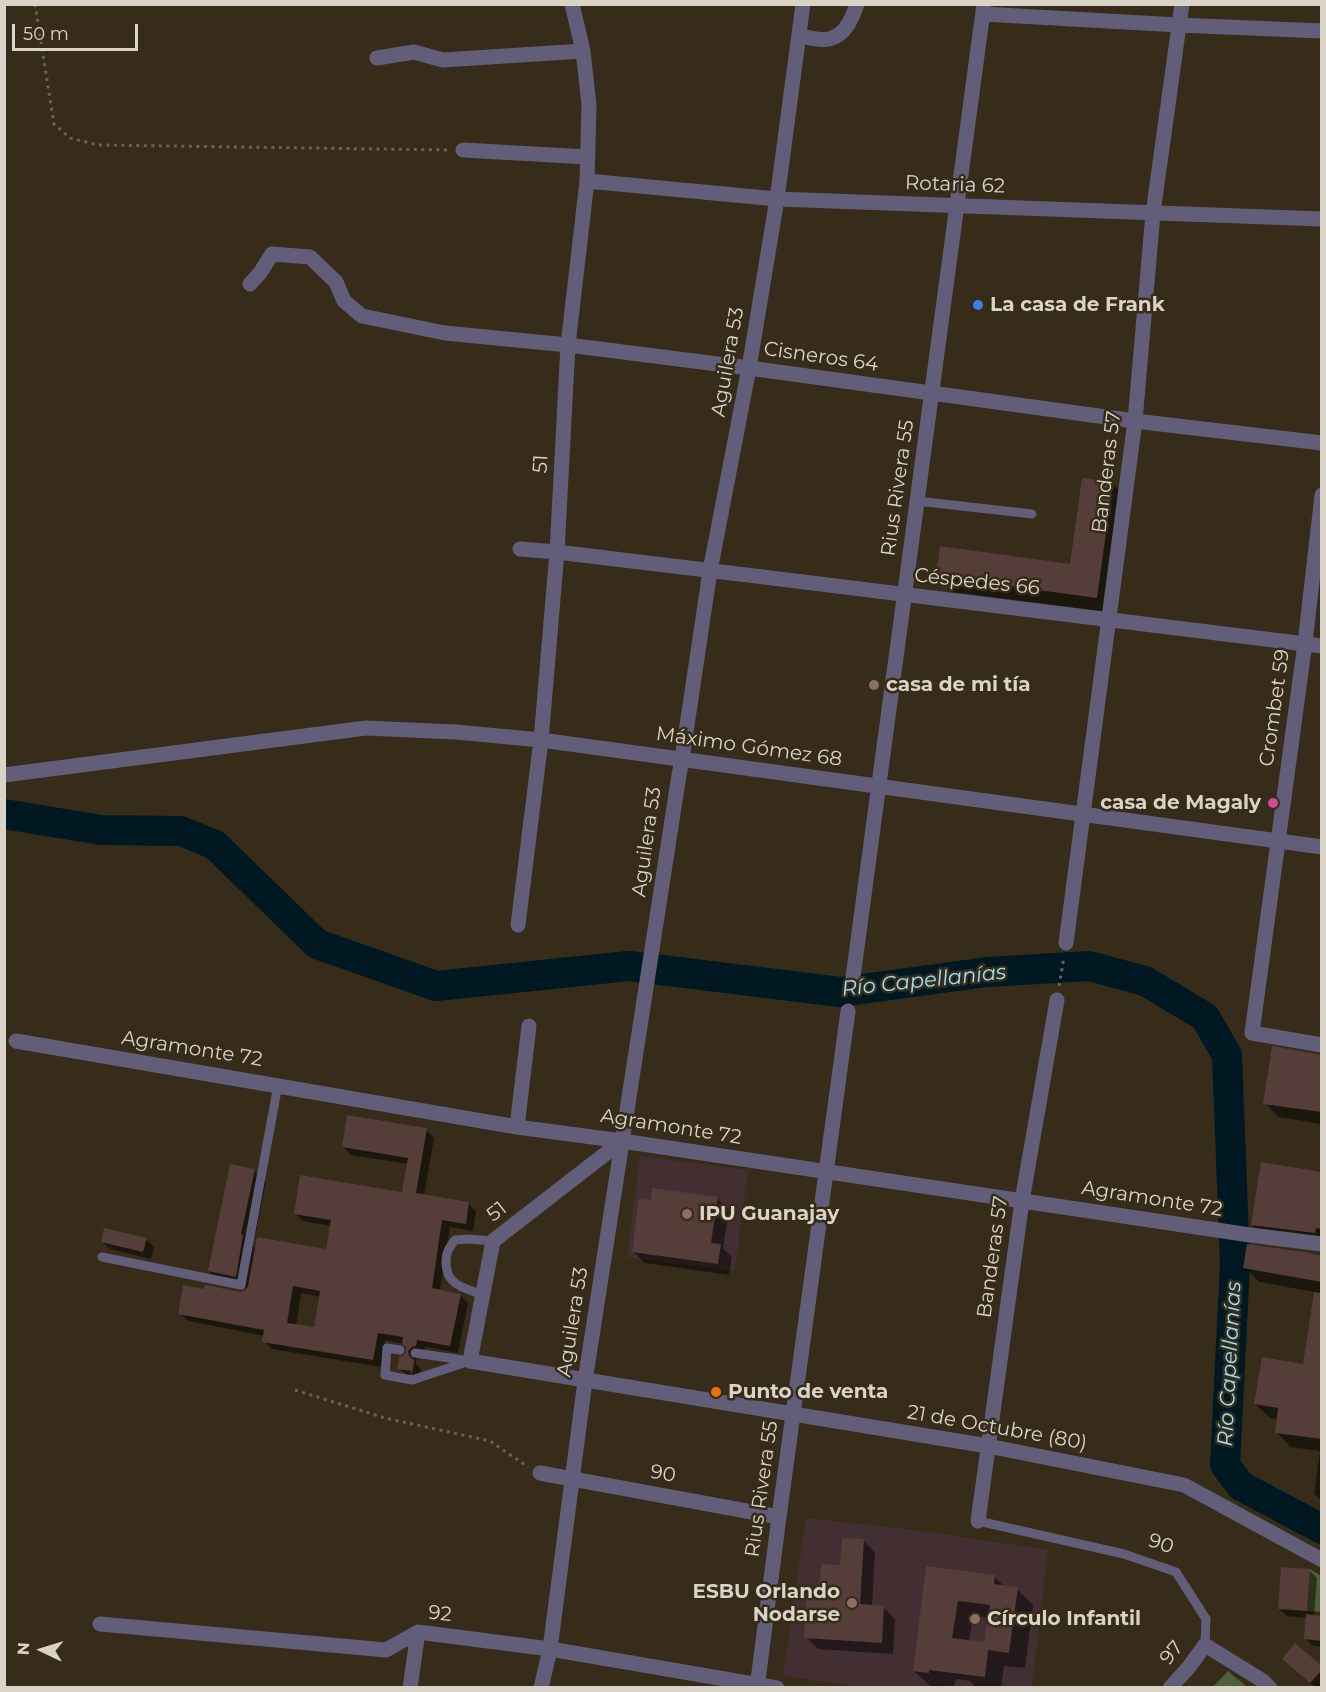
<!DOCTYPE html>
<meta charset="utf-8">
<style>
body{margin:0}
#map{position:relative;width:1326px;height:1692px;overflow:hidden;background:#362c19;font-family:Montserrat,sans-serif}
canvas{display:block}
.frame{position:absolute;inset:0;border:6px solid #dad4c8;pointer-events:none}
.north{position:absolute;left:12px;top:1620px;width:60px;height:60px;-webkit-text-stroke:4px #362c19;paint-order:stroke;rotate:274deg;font-size:16px;font-weight:700;line-height:24px;text-align:center;color:#dad4c8}
.north::after{content:'';display:block;margin:auto;width:21px;height:27px;background:#dad4c8;clip-path:polygon(50% 0,100% 100%,50% 72%,0 100%)}
.scale{position:absolute;left:12px;top:24px;width:126px;height:27px;box-sizing:border-box;border:3px solid #dad4c8;border-top:0;padding-left:8px;font-size:18px;line-height:21px;white-space:nowrap;color:#dad4c8;-webkit-text-stroke:4px #362c19;paint-order:stroke}
</style>
<div id="map">
<canvas width="1326" height="1692"></canvas>
<div class="frame"></div>
<div class="north">N</div>
<div class="scale">50 m</div>
</div>
<script>
const ctx = document.querySelector('canvas').getContext('2d');
ctx.lineJoin = 'round';
function fill(path, color) { ctx.fillStyle = color; ctx.fill(path, 'evenodd'); }
function strokePath(path, color, width, dash) { ctx.strokeStyle = color; ctx.lineWidth = width; ctx.lineCap = dash ? 'butt' : 'round'; ctx.setLineDash(dash || []); ctx.stroke(path); }
function label(font, color, halo, rows, align = 'center') {
  ctx.font = font + ' Montserrat,sans-serif'; ctx.lineWidth = 5; ctx.setLineDash([]); ctx.textBaseline = 'middle'; ctx.strokeStyle = halo; ctx.fillStyle = color; for (const [text, x, y, turn = 0] of rows) {
    ctx.save(); ctx.translate(x, y); ctx.rotate((+turn || 0) * Math.PI / 180); ctx.textAlign = isNaN(turn) ? turn : align; if (halo) ctx.strokeText(text, 0, 0); ctx.fillText(text, 0, 0); ctx.restore();
  }
}
fill(new Path2D(`
 M640 1156 748 1170 735 1271 627 1257Z
 M806 1518 922 1531 1048 1550 1032 1687H861L783 1676Z`), '#432f31');
fill(new Path2D(`
 M1310 1569 1321 1576V1612L1307 1611Z
 M1228 1671 1247 1687H1213Z`), '#4b5f38');
fill(new Path2D(`
 M1112 483 1128 499 1113 613 954 592 938 576 1071 565Z
 M1322 1056V1124L1279 1117 1265 1103Z
 M426 1130 434 1138 424 1196 468 1204 476 1211 473 1231 450 1227 440 1291 460 1295 468 1303 458 1353 425 1347 424 1354H420L416 1360V1364L421 1369 419 1378 412 1377 415 1359 412 1362 409 1377 399 1368 408 1352V1347L404 1344 385 1340 381 1367 272 1349 264 1341 265 1336 188 1321 180 1313 247 1291 248 1288 221 1283 209 1271 254 1170 266 1182 253 1246 256 1249 327 1251 332 1226 303 1221 295 1213 404 1194 408 1164 351 1155 343 1147ZM301 1293 321 1297 315 1329 296 1326Z
 M1322 1174V1246L1266 1239 1252 1225Z
 M717 1198 729 1210 723 1249 732 1257 729 1275 645 1263 633 1252 652 1201Z
 M146 1239 154 1247 151 1259 110 1249 102 1242Z
 M1322 1257V1501L1314 1494 1320 1451 1291 1447 1277 1433 1279 1420 1270 1418 1255 1404 1304 1366 1315 1292 1259 1282 1245 1267Z
 M864 1541 875 1553 872 1606 883 1607 895 1619 893 1654 818 1649 806 1637 821 1593Z
 M928 1567 994 1576 1005 1587 1017 1589 1033 1605 1025 1668 1004 1666 1001 1688H976L970 1681 956 1679 954 1687 945 1685V1688L930 1686 914 1671ZM973 1616 989 1618 985 1644 969 1642Z
 M1309 1570 1317 1578 1314 1617H1322V1647L1313 1646 1305 1638 1307 1618 1287 1616 1279 1609Z
 M1291 1666 1322 1668V1686L1320 1688H1316Z`), '#0007');
strokePath(new Path2D(`
 M4 814 101 830 181 831 215 845 317 944 436 986 629 966 840 992 987 972 1089 966 1145 981 1205 1017 1227 1055 1235 1264 1225 1465 1241 1486 1322 1529`), '#001821', 30);
fill(new Path2D(`
 M1082 478 1113 482 1097 598 936 576 940 546 1070 564Z
 M1272 1046 1322 1055V1112L1263 1104Z
 M347 1115 427 1128 416 1193 469 1202 466 1224 442 1220 432 1288 461 1294 450 1346 417 1340 416 1346 412 1347 408 1351 409 1356 414 1360 412 1371 397 1369 399 1357 403 1356 406 1352V1347L402 1344 403 1337 378 1333 373 1360 262 1342 264 1330 178 1314 183 1285 204 1289 205 1285 240 1292 246 1290 248 1286 257 1237 326 1249 331 1220 294 1214 300 1175 402 1192 408 1158 342 1147ZM293 1286 320 1291 314 1327 287 1323Z
 M1261 1162 1322 1172V1229L1316 1228 1315 1233 1251 1225Z
 M230 1164 255 1169 241 1234 243 1235 236 1277 208 1271Z
 M652 1188 718 1197 711 1243 721 1244 718 1264 632 1252 639 1198 651 1200Z
 M104 1228 147 1238 143 1252 101 1242Z
 M1247 1244 1311 1253V1254L1322 1256V1282L1243 1268Z
 M1314 1292 1322 1293V1439L1275 1433 1278 1408 1254 1404 1262 1357 1303 1364Z
 M842 1538 864 1539 860 1604 884 1606 882 1643 804 1638 807 1591H819L821 1564 840 1565Z
 M926 1566 995 1575 994 1584 1018 1587 1009 1653 988 1650 985 1677 929 1670V1673L913 1671ZM958 1601 990 1605 984 1642 952 1638Z
 M1281 1567 1310 1569 1307 1611 1278 1609Z
 M1306 1614 1322 1616V1641L1304 1639Z
 M1295 1643 1322 1666V1670L1310 1683 1282 1659Z`), '#553d39');
strokePath(new Path2D(`
 M35 4 54 124 70 138 98 145 450 150
 M1059 986 1064 957
 M295 1390 385 1418 490 1441 528 1467`), '#6b6252', 3, [3, 4.5]);
strokePath(new Path2D(`
 M917 501 1032 514
 M102 1257 241 1285 278 1085
 M483 1295C465 1288 446 1286 446 1262 446 1252 449 1248 455 1240L468 1239 493 1241
 M400 1350 387 1348 385 1375 412 1380 470 1361 415 1353
 M978 1521 1124 1554 1176 1572 1206 1619 1205 1645`), '#625d79', 9);
strokePath(new Path2D(`
 M983 14 1179 25 1322 31
 M799 36C808 37 821 41 829 39 846 35 852 18 857 4
 M377 58 414 52 443 60 583 51
 M463 150 588 157
 M587 181 777 199 1322 219
 M250 284 260 273 272 254 310 257 336 282 344 301 362 316 445 333 568 345 749 368 1135 421 1322 443
 M1322 495 1305 643 1252 1033 1322 1045
 M520 549 557 552C812 583 1067 613 1322 646
 M682 759 710 571 749 368 777 199 803 4
 M518 925 541 740 557 552 568 345 587 181 589 105 583 51 572 4
 M1066 943 1135 421 1153 213 1182 4
 M853 977 984 4
 M16 1041 517 1127 622 1141 1250 1235 1322 1244
 M517 1127 529 1026
 M470 1361 493 1241 622 1141
 M540 1473 779 1517
 M978 1521 1022 1201 1057 1000
 M100 1624 386 1650 418 1632 550 1649 777 1688
 M410 1688 418 1632
 M541 1688 550 1649 585 1381
 M757 1688 779 1517 848 1011
 M1170 1688 1189 1667 1205 1645 1263 1681 1270 1688`), '#625d79', 15);
strokePath(new Path2D(`
 M4 775 366 728 456 732 541 740 1322 847
 M470 1361 988 1446 1184 1485 1322 1560
 M585 1381 679 775 682 759`), '#625d79', 15);
for (const [x, y, r, color] of [
 [978,305,6,"#3f7fe0"],
 [874,685,6,"#8d6e63"],
 [1273,803,6,"#d1479c"],
 [687,1214,6,"#8d6e63"],
 [716,1392,6,"#e8710a"],
 [852,1603,6,"#8d6e63"],
 [975,1619,6,"#8d6e63"]
]) { const dot = new Path2D(); dot.arc(x, y, r, 0, 2 * Math.PI); ctx.fillStyle = color; ctx.fill(dot); strokePath(dot, '#362c19', 2); }
label('20px', '#dad4c8', '#362c19', [
 ["Rotaria 62",955,185,2],
 ["Cisneros 64",821,357,8],
 ["Aguilera 53",728,362,-80],
 ["51",541,464,-87],
 ["Banderas 57",1107,472,-83],
 ["Rius Rivera 55",898,488,-82],
 ["Céspedes 66",977,582,6],
 ["Crombet 59",1275,708,-82],
 ["Máximo Gómez 68",749,747,8],
 ["Aguilera 53",647,842,-82],
 ["Agramonte 72",192,1049,9],
 ["Agramonte 72",671,1127,9],
 ["Agramonte 72",1152,1199,9],
 ["51",497,1212,-38],
 ["Banderas 57",993,1257,-82],
 ["Aguilera 53",573,1322,-81],
 ["21 de Octubre (80)",997,1428,10],
 ["90",663,1474,10],
 ["Rius Rivera 55",762,1489,-82],
 ["90",1161,1544,19],
 ["92",440,1614,6],
 ["97",1172,1653,-50]
]);
label('bold 20px', '#dad4c8', '#362c19', [
 ["La casa de Frank",990,305],
 ["casa de mi tía",886,685],
 ["casa de Magaly",1261,803,"right"],
 ["IPU Guanajay",699,1214],
 ["Punto de venta",728,1392],
 ["ESBU Orlando",840,1592,"right"],
 ["Nodarse",840,1615,"right"],
 ["Círculo Infantil",987,1619]
], 'left');
label('italic 21px', '#99e0fa', '#362c19', [
 ["Río Capellanías",924,981,-6],
 ["Río Capellanías",1230,1364,-87]
]);
</script>
